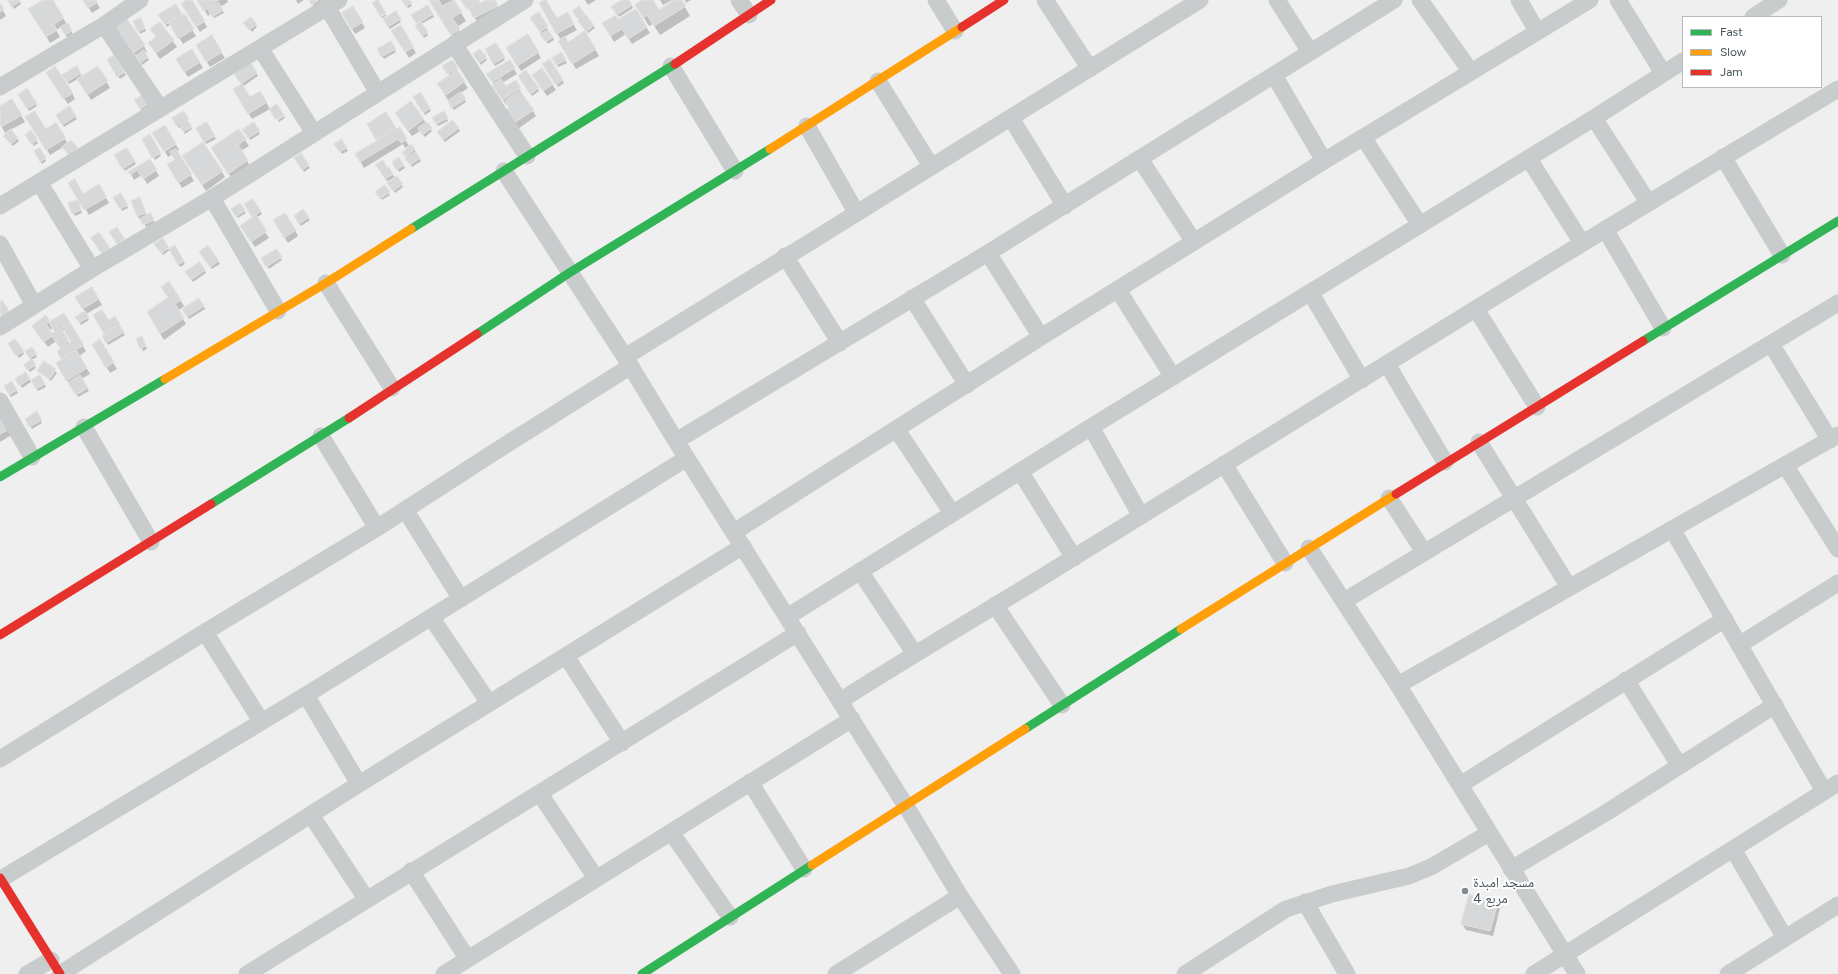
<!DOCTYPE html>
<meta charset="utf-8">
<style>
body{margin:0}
#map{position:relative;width:1838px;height:974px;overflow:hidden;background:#f0efef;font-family:Figtree,sans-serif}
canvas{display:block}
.legend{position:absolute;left:1682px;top:16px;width:140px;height:72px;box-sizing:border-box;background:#fff;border:1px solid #b5bbbd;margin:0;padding:5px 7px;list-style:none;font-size:12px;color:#46545b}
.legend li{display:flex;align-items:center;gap:8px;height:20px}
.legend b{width:20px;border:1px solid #b5bbbd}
</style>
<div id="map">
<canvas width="1838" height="974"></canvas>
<ul class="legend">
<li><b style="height:5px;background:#30b455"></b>Fast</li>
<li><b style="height:5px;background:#ff9f0a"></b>Slow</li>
<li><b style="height:5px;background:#e5322d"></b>Jam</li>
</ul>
</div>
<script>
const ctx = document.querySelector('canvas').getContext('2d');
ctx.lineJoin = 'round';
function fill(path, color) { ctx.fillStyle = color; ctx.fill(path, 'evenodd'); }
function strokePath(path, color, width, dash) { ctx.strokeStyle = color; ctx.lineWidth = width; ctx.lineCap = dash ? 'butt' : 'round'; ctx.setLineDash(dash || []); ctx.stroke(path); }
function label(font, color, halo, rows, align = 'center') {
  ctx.font = font + ' Figtree,"Noto Naskh Arabic",sans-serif'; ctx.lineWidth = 4; ctx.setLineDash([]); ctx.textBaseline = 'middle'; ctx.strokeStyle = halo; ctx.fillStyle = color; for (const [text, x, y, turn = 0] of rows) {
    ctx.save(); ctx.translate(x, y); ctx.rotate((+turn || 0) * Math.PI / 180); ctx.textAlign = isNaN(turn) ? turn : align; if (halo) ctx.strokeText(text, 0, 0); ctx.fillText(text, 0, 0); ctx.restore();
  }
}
fill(new Path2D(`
 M9 0H18L21 4 14 9Z
 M44 0H52L73 34 67 37 61 27 56 30 60 37 50 43 30 9Z
 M84 0H95L100 8 92 13Z
 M185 0H191L207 27 200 32 186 10Z
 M197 0H227L228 2 220 7 224 13 214 18 211 13 208 16Z
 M296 0H304L298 4Z
 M310 0H322V1L314 7Z
 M403 0H409L412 6 408 8Z
 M430 0H453L466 21 457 27 464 39 457 43Z
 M462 0H478L480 4 488 0H494L501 12 479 24Z
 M585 0H596L588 5Z
 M622 0H628L633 8 619 17 614 10Z
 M641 0H652L658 11 673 2 672 0H681L690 16 660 35 653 24 649 26 636 5 642 1Z
 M660 0H672L663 5Z
 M685 0H691L686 3Z
 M540 4 557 20 567 14 577 30 564 37 568 43 585 33 599 56 576 69 559 41 561 40Z
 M0 5 6 16 0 20Z
 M176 5 196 36 183 44 171 24 167 27 160 15Z
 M428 6 434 17 421 24 428 35 424 38 417 26 418 25 412 15Z
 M353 7 365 28 355 34 343 13Z
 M579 7 595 28 588 33 575 13Z
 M635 10 650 33 632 44 626 34 614 42 604 23 618 21Z
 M396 13 401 22 390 29 384 20Z
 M538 13 554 40 548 44 531 18Z
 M386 14V16L382 18 381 17Z
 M251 18 257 27 252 32 246 25Z
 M142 22 146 31 140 34 139 31Z
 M160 23 177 47 160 59 153 49Z
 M400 27 416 53 409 58 393 31Z
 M118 30 144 46 147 52 144 53 149 60 142 65Z
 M528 36 541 58 521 71 507 48Z
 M211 37 225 58 210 67 197 46Z
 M390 42 396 52 384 59 378 49Z
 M496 44 505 60 495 66 486 50Z
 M192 50 203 68 188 77 177 60Z
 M480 50 487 60 481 65 475 57Z
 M561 53 567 63 558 67 553 58Z
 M114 57 126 75 120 79 108 60Z
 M549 60 564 83 558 87 544 64Z
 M453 61 458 71 457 72 468 88 461 93 466 102 454 110 442 90 450 76 444 66Z
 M509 61 517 74 502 83 505 88 515 82 536 116 515 131 510 108 507 104 506 105 488 74Z
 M250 64 258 76 242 87 249 99 260 92 270 109 252 119 234 90 242 85 236 74Z
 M76 67 82 77 98 67 110 88 91 100 78 79 69 84 63 75Z
 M542 69 556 90 547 96 537 81Z
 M519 76 538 88 539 91 532 96Z
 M50 79 72 93 75 99 68 104Z
 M27 90 37 106 29 111 19 95Z
 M421 94 431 111 425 115 415 97Z
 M142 96 149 107 142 111 135 100Z
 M12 100 25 122 10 130 19 141 13 146 6 139 10 130 5 133 0 123V107Z
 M411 103 432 131 425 137 420 131 412 136 399 119Z
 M69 108 77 119 64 127 57 116Z
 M184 113 192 129 185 134 181 127 179 128 173 118Z
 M386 113 397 130 399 129 409 146 405 148 403 144 364 168 356 154 378 141 368 125Z
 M444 113 448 121 438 126 434 118Z
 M284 116 285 118 279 122 278 120Z
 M27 117 46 130 56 124 68 144 71 141 79 151 71 157 63 147 50 155Z
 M206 123 216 139 206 144 197 128Z
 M254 124 260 134 250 140 244 130Z
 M165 127 179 150 177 152 194 181 182 188 169 165 176 160 173 154 168 157 154 133Z
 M458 128 460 131 445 142 440 135Z
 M239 131 249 146 241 151 250 166 232 179 216 154Z
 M31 132 38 143 34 146 27 135Z
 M149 136 161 156 155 160 143 140Z
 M342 140 348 151 342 154 335 144Z
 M40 149 46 161 42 164 35 152Z
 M127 149 136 164 125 171 116 156Z
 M414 149 421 161 412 167 403 153Z
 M300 155 310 168 304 172 297 161Z
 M183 156 222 172 225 177 206 191Z
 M399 158 405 168 399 172 393 162Z
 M150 160 159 176 147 184 142 175 134 180 130 172Z
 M383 161 395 178 387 181 377 165Z
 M397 177 403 187 395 193 389 183Z
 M70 183 83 195 99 186 109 203 89 215Z
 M384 186 390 195 382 200 377 192Z
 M121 194 128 208 122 211 115 198Z
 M132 201H141L147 216 150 214 155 223 146 227 141 218 139 219 138 216Z
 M79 203 82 213 75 216 73 213Z
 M245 205 260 211 262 214 256 218 269 238 255 247 245 232 254 218Z
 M244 211 246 213 238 218 233 212Z
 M308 218 310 220 301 226 296 219Z
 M278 227 295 230 298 236 288 243Z
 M162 240 169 250 175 247 185 264 180 267 170 250 163 255 156 244Z
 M276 250 282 260 269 269 263 258Z
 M202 254 218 261 220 264 212 269Z
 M199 263 206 273 193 282 186 273Z
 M169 283 184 306 178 311 186 324 164 340 159 332 169 298 162 287Z
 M92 288 102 305 86 314 89 320 81 325 76 318 85 312 76 297Z
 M199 299 205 309 189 319 183 309Z
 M64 314 86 351 79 356 90 374 81 379 89 391 78 397 57 364 63 360 58 352 62 349 56 341 48 347 37 332 46 317 50 323ZM53 328 55 332 52 334 49 330ZM65 330 72 343 70 344 62 332Z
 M94 316 108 321 114 317 125 335 108 345 103 337 106 335Z
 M137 340H144L147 349 143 351Z
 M100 341 117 369 110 373 93 345Z
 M11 347 23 352 24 354 19 358Z
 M32 348 37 357 31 360 26 352Z
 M31 361 36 368 30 372 25 365Z
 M44 362 57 373 51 381 38 371Z
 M26 374 31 382 22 388 17 379Z
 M40 376 46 387 38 391 32 380Z
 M12 382 18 393 11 397 5 386Z
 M0 412 13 434 0 442Z
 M37 413 42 423 32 429 26 419Z
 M1497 902 1500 908 1493 936 1466 930 1462 924Z`), '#0003');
const building = new Path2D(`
 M8 0H19L20 1 12 7Z
 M43 0H53L64 18 54 24 57 30 46 37 28 9Z
 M83 0H96L98 2 88 8Z
 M187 0H192L205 21 196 27 181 4Z
 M197 0H219L204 11Z
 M309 0H319L312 5Z
 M377 0H378L386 13 380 16 372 3Z
 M402 0H410L412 3 406 6Z
 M429 0H439L442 6 454 0 462 12 452 18 460 29 451 35Z
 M461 0H479L480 1 467 9Z
 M486 0H495L498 6 474 18 469 9Z
 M544 0H546L557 18 568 12 574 24 556 34 539 3Z
 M622 0H629L632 5 617 15 611 7Z
 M642 0H653L659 10 672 1 671 0H682L686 6 654 26 647 15 643 18 635 5Z
 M0 3 4 9 0 12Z
 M219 3 223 10 212 17 208 9Z
 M176 4 182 14 165 25 158 15Z
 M428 5 433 14 417 24 411 15Z
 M353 6 363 22 351 29 342 13Z
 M579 6 585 14 578 19 572 11Z
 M636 9 647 27 628 39 622 29 610 36 602 23 616 15 618 19Z
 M396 11 401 19 388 27 383 19Z
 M539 12 548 26 540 32 530 18Z
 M185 14 194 29 178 39 169 23Z
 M586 15 594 25 586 32 578 21Z
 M125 16 145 45 133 53 113 24Z
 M251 17 257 24 249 30 243 23Z
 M141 18 145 28 138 32 133 21Z
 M160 22 174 40 156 53 148 43 156 37 150 29Z
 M421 22 428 32 422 36 415 26Z
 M68 23 72 31 65 35 60 27Z
 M401 25 414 47 405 52 391 31Z
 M548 30 553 37 546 42 540 35Z
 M585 31 596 49 572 64 558 41 565 36 568 42Z
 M528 34 539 52 517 66 506 48Z
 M212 35 222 52 206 62 196 45Z
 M391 41 396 49 381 57 377 49Z
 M496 43 505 57 493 64 485 49Z
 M192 49 200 62 184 72 176 59Z
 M480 49 487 57 479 63 473 54Z
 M144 50 148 57 140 63 136 56Z
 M562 52 566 60 556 65 552 58Z
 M114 55 125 72 117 77 107 60Z
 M550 59 563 80 556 85 542 64Z
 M453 60 458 68 447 74 442 66Z
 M510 60 515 68 492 82 486 74Z
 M251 63 257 73 241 84 234 74Z
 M55 66 73 93 63 99 46 73Z
 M77 66 81 73 67 82 62 75Z
 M98 66 108 81 87 95 77 79Z
 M542 68 553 84 543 91 532 75Z
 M457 70 465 81 446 95 437 84Z
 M526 70 539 88 530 94 518 76Z
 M501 79 506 86 516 80 521 88 502 100 492 85Z
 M242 84 250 97 260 91 267 102 248 114 233 89Z
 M27 88 37 103 27 109 18 95Z
 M520 91 534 110 511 125 502 112 509 108 505 101Z
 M421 92 430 108 423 113 413 97Z
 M461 92 466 99 451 108 448 101Z
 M143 95 148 104 140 109 134 100Z
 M12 99 22 115 1 127 0 106Z
 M411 101 424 119 408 131 395 113Z
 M277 104 284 115 276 120 269 109Z
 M70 106 76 116 62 125 56 115Z
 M35 111 46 129 56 122 66 138 46 150 25 117Z
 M184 111 189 119 176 126 172 118Z
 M444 111 448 118 436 124 432 118Z
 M386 112 396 128 376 140 367 124Z
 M453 120 459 128 443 140 437 132Z
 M188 121 192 127 183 132 180 126Z
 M207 122 215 136 204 142 196 128Z
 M254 122 260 131 248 138 242 130Z
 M427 122 432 128 422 135 418 128Z
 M165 125 176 144 164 152 152 133Z
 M400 127 407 139 401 143 398 139 360 162 355 154Z
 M11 129 18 138 11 144 3 136Z
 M239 129 246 139 238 145 248 160 228 174 211 148Z
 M31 130 38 140 31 144 25 135Z
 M150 134 161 153 152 158 142 139Z
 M342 139 347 148 339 152 334 144Z
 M71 140 78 148 69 155 62 147Z
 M203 142 223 171 202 185 182 156Z
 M411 144 415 149 406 157 402 153Z
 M40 148 46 158 40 162 34 151Z
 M127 148 135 161 122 169 114 155Z
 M176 149 192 174 178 183 167 164 175 160 170 152Z
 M416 152 420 158 410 165 405 159Z
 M301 153 309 165 302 170 294 158Z
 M399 157 404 165 396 170 392 162Z
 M150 159 157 170 143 179 137 170 130 175 128 172Z
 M383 160 387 167 380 171 375 165Z
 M389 167 393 174 385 179 381 173Z
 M397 176 403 184 393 191 387 183Z
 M75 179 83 194 99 184 107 197 84 210 68 183Z
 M385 185 390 192 380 199 375 192Z
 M121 193 128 205 120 209 113 198Z
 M140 197 146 213 137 216 131 201Z
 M253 199 261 211 252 217 244 204Z
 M78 200 81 210 72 214 68 203Z
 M240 203 245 210 236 217 231 209Z
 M303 209 309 217 299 224 294 216Z
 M151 213 154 220 143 225 140 219Z
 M285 213 296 230 284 238 273 220Z
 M256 215 267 231 251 242 240 226Z
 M117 227 125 239 117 244 109 232Z
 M99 232 110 248 102 254 91 238Z
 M163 238 169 248 161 253 154 244Z
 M175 245 184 261 178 265 169 249Z
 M208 245 219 261 210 267 199 252Z
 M277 249 282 257 266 267 261 258Z
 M200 262 205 270 191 280 185 272Z
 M169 281 175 290 167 296 161 287Z
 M92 287 99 299 82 309 75 297Z
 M176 292 181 300 175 304 184 318 160 334 147 312Z
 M199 298 204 306 187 317 182 309Z
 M2 300 9 311 1 316 0 302Z
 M102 310 109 320 115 316 120 324 104 334 93 315Z
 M85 311 89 317 79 323 75 317Z
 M64 313 84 345 61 359 57 351 71 342 61 325 53 330 49 322Z
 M46 315 50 321 46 324 52 333 60 327 69 341 60 348 52 336 43 342 32 326Z
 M120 325 124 332 106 343 102 336Z
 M142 336 146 346 140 349 136 339Z
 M15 339 24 351 16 356 8 344Z
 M100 339 114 362 106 368 92 345Z
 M32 347 37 354 29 358 25 351Z
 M77 351 87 368 66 381 56 363Z
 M32 359 36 365 27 370 24 365Z
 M44 361 56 369 50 379 37 371Z
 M26 372 30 379 19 386 15 379Z
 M40 375 45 384 36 389 31 380Z
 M80 375 88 388 76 395 68 383Z
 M12 381 17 390 9 395 4 386Z
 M0 410 11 428 0 434Z
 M37 411 42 420 29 427 25 419Z
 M1469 894 1498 902 1490 931 1461 924Z`);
fill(building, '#d7d8d9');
strokePath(building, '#e1e1e2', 1);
strokePath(new Path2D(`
 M739 0 749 15
 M936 0 955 31
 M1045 0 1090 69
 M1277 0 1310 52
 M1420 0 1471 72
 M1519 0 1537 31
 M1618 0 1663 73
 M327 7 378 93
 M1753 17 1779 0
 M104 25 160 108
 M454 44 527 156
 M260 48 314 133
 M671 66 735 171
 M1274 75 1324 161
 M878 81 931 166
 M0 87 104 25 140 0
 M1011 118 1065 206
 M1594 118 1648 202
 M807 126 856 212
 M1363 137 1420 225
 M1723 157 1782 255
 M1140 159 1194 242
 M1529 159 1582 243
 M504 171 625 357 676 441 906 806 960 896 1012 974
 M39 182 92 269
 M212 198 278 311
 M0 206 339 0
 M1605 229 1663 328
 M0 244 34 305
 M988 253 1041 337
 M785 256 840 343
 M326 283 392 388
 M1118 290 1173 377
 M1310 292 1362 380
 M912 298 967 385
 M1476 309 1537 407
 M0 327 92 269 212 198 525 0
 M1771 344 1830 440
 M625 357 1200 0
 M1387 364 1445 462
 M0 401 32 457
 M84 427 151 542
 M1091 427 1141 516
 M897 430 952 513
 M321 436 377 528
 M676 441 988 253 1394 0
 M1479 442 1569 587
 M1224 464 1285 563
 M1785 465 1838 549
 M1020 471 1074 558
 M1389 498 1424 552
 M406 511 461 599
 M1672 529 1824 791
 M734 532 1041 337 1324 161 1590 0
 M1309 548 1398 685 1577 974
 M860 571 915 654
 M1344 601 1838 303
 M995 605 1062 705
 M431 617 489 703
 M787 617 1091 427 1594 118 1683 61
 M205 632 261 721
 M1739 645 1838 583
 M566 656 622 743
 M1626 680 1679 765
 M1398 685 1838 435
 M306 695 359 784
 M840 701C918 651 998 605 1076 556 1329 400 1582 241 1838 89
 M0 759 205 632 377 528 496 451 631 366
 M750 782 804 869
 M1460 785 1725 619
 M540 794 596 878
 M311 815 367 900
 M671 832 730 917
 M1733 849 1785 938
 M1511 869 1604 814 1775 705
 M411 871 467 958
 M1 879 306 695 687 458
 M1305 902 1347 974
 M27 974 51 960
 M60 974 359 784 743 546
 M247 974 798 633
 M444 974 852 719
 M836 974 960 896
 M1185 974 1286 909 1332 894 1409 876 1431 867 1489 833
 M1534 974 1838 783
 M1728 974 1838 905`), '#c9cccd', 17);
strokePath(new Path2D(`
 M411 229 675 64
 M477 334 569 273 770 149
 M1643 341 1838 221
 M0 477 165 379
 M211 504 349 418
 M1025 729 1181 629
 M642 974 812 865`), '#30b455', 9);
strokePath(new Path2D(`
 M770 149 962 27
 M165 379 326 283 411 229
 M1181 629 1396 494
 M812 865 1025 729`), '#ff9f0a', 9);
strokePath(new Path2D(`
 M962 27 1004 0
 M675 64 771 0
 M349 418 477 334
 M1396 494 1643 341
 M0 635 211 504
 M0 878 60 974`), '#e5322d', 9);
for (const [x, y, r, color] of [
 [1465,891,4,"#828a8f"]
]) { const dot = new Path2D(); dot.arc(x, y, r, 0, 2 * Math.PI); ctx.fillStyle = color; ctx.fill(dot); strokePath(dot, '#fff', 1.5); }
label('14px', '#46545b', '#fff', [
 ["مسجد امبدة",1473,883],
 ["مربع 4",1473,899]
], 'left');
</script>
